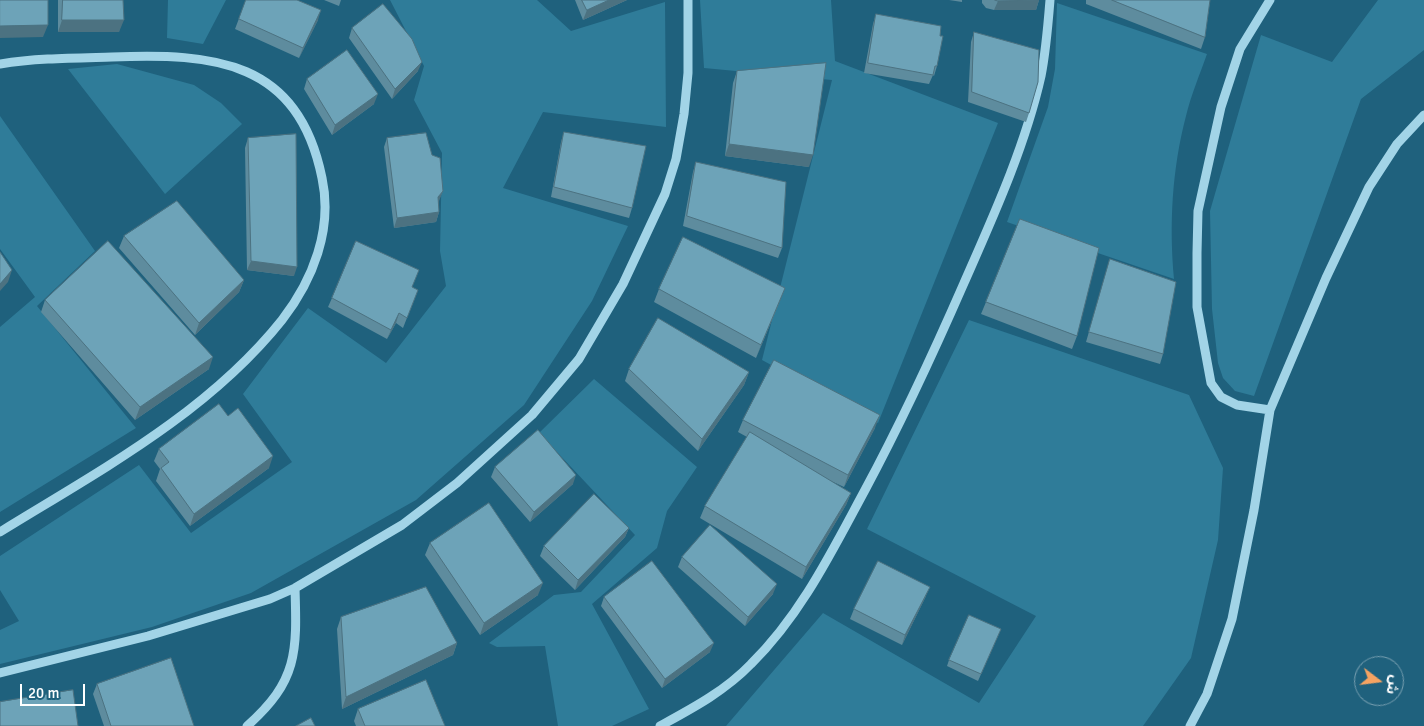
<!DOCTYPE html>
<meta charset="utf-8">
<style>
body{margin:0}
#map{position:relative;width:1424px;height:726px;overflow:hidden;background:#1f617d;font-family:Signika,"Noto Sans Arabic",sans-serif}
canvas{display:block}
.north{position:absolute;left:1354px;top:656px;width:50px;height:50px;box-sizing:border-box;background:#1f617d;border:1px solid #79a0b1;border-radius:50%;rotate:105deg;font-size:14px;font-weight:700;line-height:20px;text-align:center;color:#fff}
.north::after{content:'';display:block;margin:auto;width:18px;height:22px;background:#f5a362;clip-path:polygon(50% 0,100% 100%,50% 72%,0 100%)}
.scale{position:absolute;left:20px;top:684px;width:65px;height:22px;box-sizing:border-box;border:2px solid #fff;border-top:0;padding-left:6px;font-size:15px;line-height:18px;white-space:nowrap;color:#fff;-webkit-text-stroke:4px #1f617d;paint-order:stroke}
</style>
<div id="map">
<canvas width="1424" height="726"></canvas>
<div class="north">ش</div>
<div class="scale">20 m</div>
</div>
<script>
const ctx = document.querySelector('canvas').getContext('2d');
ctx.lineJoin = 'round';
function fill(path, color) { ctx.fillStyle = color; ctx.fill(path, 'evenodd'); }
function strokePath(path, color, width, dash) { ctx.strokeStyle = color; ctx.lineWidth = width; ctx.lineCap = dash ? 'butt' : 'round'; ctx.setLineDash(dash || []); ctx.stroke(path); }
fill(new Path2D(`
 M168 0H226L203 44 167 38Z
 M390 0H537L571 31 665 2 666 127 543 112 503 188 628 226 592 301 524 405 416 500 251 593 152 627 0 664V630L19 621 0 590V556L139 465 191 533 292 462 243 394 308 308 386 363 446 286 440 251 442 153 414 100 424 66Z
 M700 0H831L835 61 998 123 878 423 762 360 832 80 704 68Z
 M1378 0H1424V50L1361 99 1254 396 1235 391 1223 378 1218 363 1212 309 1210 211 1261 35 1332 62Z
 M1057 3 1207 54C1200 74 1191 95 1186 116 1172 169 1169 225 1174 279L1007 222 1048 107 1055 69Z
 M117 64 194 85 221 103 242 124 165 194 68 69Z
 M0 116 95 251 37 306 136 428 0 512V327L35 297 0 249Z
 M969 320 1189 395 1223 468 1218 540 1191 658 1143 726H726L823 613 979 703 1036 616 867 529Z
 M594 379 697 467 667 511 657 548 592 604 649 709 612 726H558L545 646 497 647 489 643 554 595 581 592 635 535 539 433Z`), '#2f7c99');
strokePath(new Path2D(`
 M0 64C37 58 74 58 112 57 214 53 298 60 322 178 333 229 313 280 282 320 208 413 99 471 0 532
 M1270 410 1237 405 1221 397 1211 383 1197 307V253L1198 211 1221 107 1240 49 1270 0
 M0 673 148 636 270 599 295 588 402 525 457 483 532 415 579 359 623 284 665 194 676 159 684 114 688 73V0
 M247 726C298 681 297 652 295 588
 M660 726C693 708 725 691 751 664 801 615 832 551 865 490 901 423 933 354 964 283 993 217 1025 147 1041 76 1046 51 1048 25 1050 0
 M1190 726 1207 694 1232 619 1254 510 1270 410 1326 278 1369 187 1397 144 1424 115`), '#a2d4e7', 9);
fill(new Path2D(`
 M58 0H123L119 32H58Z
 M246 0 318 20 299 58 235 29Z
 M324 0H341L339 6Z
 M575 0H627L583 20Z
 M949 0H962V2Z
 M982 0H1039L1036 10H994L986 8 982 3Z
 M1086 0H1210L1205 37 1201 49 1086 4Z
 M876 14 940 36 937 66 934 76 933 75 929 84 864 73 873 24Z
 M352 28 418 71 392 99 349 38Z
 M974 32 1029 113 1026 122 968 102 971 42Z
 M737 71 809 167 725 156 733 83Z
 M307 79 374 104 332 135 304 89Z
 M564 132 632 208 629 218 551 197 561 142Z
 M248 138 294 276 247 270 245 148Z
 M387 138 443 191 438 202 439 212 436 222 394 228 384 147Z
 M696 162 782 248 778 258 683 226 693 172Z
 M124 236 244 280 239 292 195 335 119 248Z
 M1110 259 1163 354 1160 364 1086 342Z
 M413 287 414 300 403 328 396 323 387 339 328 307 332 298Z
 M659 289 780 301 756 358 654 302Z
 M45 300 209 369 135 420 41 312Z
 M986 302 1077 336 1072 349 981 314Z
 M629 369 749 372 744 385 698 451 625 381Z
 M228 416 269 468 190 526 156 481 160 469 154 461 159 449Z
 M743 420 875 428 844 487 831 481 851 493 846 505 802 579 700 518 705 506 747 437 738 432Z
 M495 467 573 484 530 522 491 477Z
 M629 528 625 537 575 590 540 556 544 546Z
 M430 543 538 595 480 635 425 555Z
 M682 557 773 594 745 626 678 567Z
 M926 596 902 645 850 619 854 609Z
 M604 597 710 652 662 688 601 606Z
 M341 617 457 643 453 655 342 709 337 629Z
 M1001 629 978 681 947 666 949 660Z
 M97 684 194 726H104L93 694Z
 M358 709 445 726H356L354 721Z`), '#5e8c9e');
fill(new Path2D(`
 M609 0H627L583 20 587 10Z
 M1039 0 1036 10H994L998 1Z
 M321 10 318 20 299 58 303 48Z
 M62 20H124L119 32H58Z
 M48 25 43 37 0 38V26Z
 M422 62 418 71 392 99 395 89Z
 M378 94 374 104 332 135 335 125Z
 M729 144 813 155 809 167 725 156Z
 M443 191 439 201 434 207 438 197Z
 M439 212 436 222 394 228 397 218Z
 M251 261 297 267 294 276 247 270Z
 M12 270 8 282 0 291V284Z
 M244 280 239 292 195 335 199 323Z
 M785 288 780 301 756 358 761 345Z
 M399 313 396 323 387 339 391 330Z
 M213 357 209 369 135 420 140 407Z
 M749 372 744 385 698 451 702 439Z
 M880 415 875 428 844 487 848 475Z
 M273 456 269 468 190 526 194 514Z
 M576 475 573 484 530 522 534 512Z
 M851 493 846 505 802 579 806 567Z
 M629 528 625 537 575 590 578 580Z
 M543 583 538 595 480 635 484 623Z
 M777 584 773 594 745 626 748 617Z
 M930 587 926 596 902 645 905 635Z
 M457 643 453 655 342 709 346 697Z
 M714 643 710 652 662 688 665 679Z`), '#4c7281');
const building = new Path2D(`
 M0 0H48V25L0 26Z
 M63 0H123L124 20H62Z
 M246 0H297L321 10 303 48 239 19Z
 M582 0H609L587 10Z
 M995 0H1039L998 1Z
 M1112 0H1210L1205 37Z
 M383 4 412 39 422 62 395 89 352 28Z
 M876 14 941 26 940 36H943L937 66H935L933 75 868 63Z
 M974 32 1039 50 1038 82 1029 113 972 92Z
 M347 50 378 94 335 125 307 79Z
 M826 63 813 155 729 144 737 71Z
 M564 132 646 146 632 208 554 187Z
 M426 133 432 155 440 158 443 191 438 197 439 212 397 218 387 138Z
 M296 134 297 267 251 261 248 138Z
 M696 162 786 182 782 248 687 216Z
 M177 201 244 280 199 323 124 236Z
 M1020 219 1099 248 1077 336 986 302Z
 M683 237 785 288 761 345 659 289Z
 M108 241 213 357 140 407 45 300Z
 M356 241 419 270 412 287 418 290 407 318 399 313 391 330 332 298Z
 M0 252 12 270 0 284Z
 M1110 259 1176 282 1163 354 1089 332Z
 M658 318 749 372 702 439 629 369Z
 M774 360 880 415 848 475 743 420Z
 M219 404 228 416 238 408 273 456 194 514 161 468 169 462 159 449Z
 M538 430 576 475 534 512 495 467Z
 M750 432 851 493 806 567 705 506Z
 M594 494 629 528 578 580 544 546Z
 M489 503 543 583 484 623 430 543Z
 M710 525 777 584 748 617 682 557Z
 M652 561 714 643 665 679 604 597Z
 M878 561 930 587 905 635 854 609Z
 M426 587 457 643 346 697 341 617Z
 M969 615 1001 629 981 674 949 660Z
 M171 658 194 726H111L97 684Z
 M426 680 445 726H365L358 709Z
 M73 690 78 726H0V702Z
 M311 718 315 726H296Z`);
fill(building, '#6da3b8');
strokePath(building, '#4c7281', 1);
</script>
